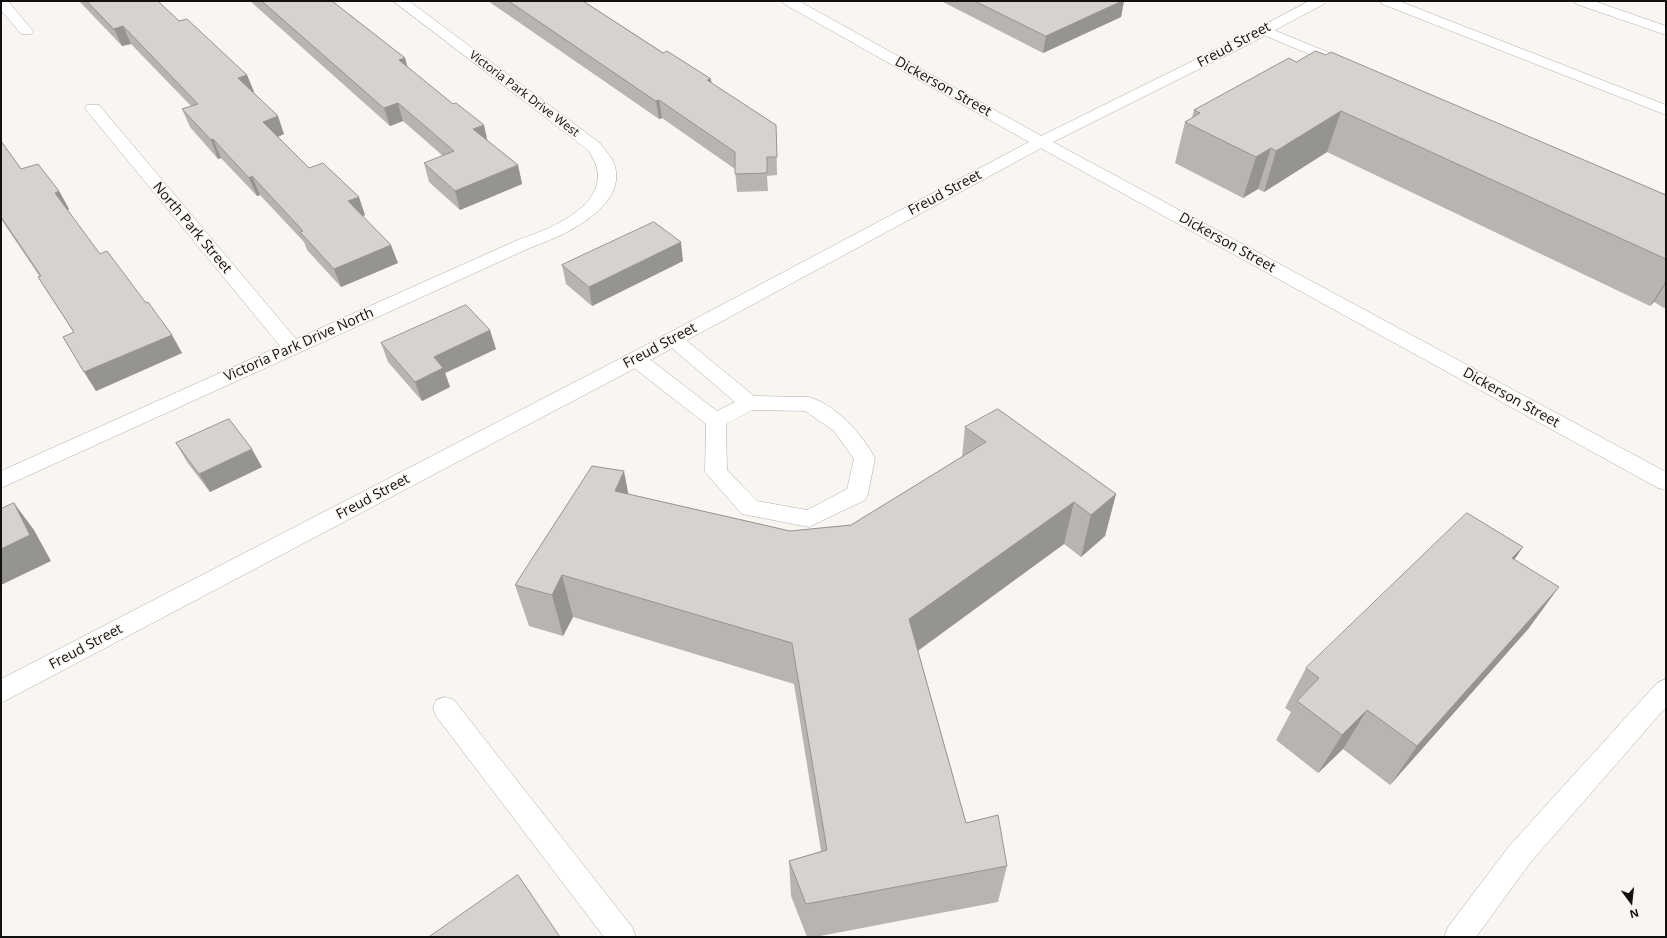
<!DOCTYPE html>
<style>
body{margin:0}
#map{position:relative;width:1667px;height:938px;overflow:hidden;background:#f9f6f1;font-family:"Open Sans",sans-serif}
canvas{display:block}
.frame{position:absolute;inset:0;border:2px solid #12110f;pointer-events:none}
.north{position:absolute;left:1611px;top:882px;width:40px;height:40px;-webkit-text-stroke:3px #f9f6f1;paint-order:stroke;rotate:165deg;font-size:11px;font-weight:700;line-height:16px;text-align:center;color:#12110f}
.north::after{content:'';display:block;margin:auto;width:14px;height:18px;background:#12110f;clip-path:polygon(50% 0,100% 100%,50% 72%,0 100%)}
</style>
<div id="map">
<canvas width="1667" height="938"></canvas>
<div class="frame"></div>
<div class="north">N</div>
</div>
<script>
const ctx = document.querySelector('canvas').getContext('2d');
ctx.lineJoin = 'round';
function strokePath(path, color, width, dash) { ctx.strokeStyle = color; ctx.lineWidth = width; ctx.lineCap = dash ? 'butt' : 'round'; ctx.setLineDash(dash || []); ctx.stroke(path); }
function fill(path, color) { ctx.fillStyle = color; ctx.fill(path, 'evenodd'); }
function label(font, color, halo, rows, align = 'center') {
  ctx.font = font + ' "Open Sans",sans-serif'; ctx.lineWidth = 3; ctx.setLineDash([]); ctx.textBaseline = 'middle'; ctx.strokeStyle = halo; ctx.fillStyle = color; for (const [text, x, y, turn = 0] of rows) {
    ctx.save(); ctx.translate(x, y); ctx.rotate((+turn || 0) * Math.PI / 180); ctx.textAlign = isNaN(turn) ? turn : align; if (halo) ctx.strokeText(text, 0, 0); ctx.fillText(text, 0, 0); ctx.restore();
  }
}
const service = new Path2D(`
 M1380 1H1399L1666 105V115L1382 4Z
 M673 333 680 335 754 396 809 397C836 405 862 434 875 458L868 494 865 500 809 527 742 514 705 472 706 424 629 364 626 359 629 354 636 353 643 354 717 411 735 402 666 343 664 339 666 335ZM752 410 805 411 834 431 854 459 847 489 807 510 757 501 727 470 726 424Z
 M1666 679V707L1530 863 1476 937H1444L1448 927 1510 845 1657 683Z
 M445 697 454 700 632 927 636 937H604L436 716 433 708 436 700Z`);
const minor = new Path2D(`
 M1 1H8L33 31 31 34H21L1 10Z
 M393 1H409L600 143C604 149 610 155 613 161 632 205 564 236 532 247L1 488V471L280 346 87 111 85 108 87 105H99L296 339 520 239C557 227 623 198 588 150Z
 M782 1H799L1047 139 1049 142 1047 145 643 364 1 703V679L629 354 1029 142 784 4Z
 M1574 1H1594L1666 26V35L1576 4Z
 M1264 26 1347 60 1349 63 1347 66H1337L1259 33 1257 30 1259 27Z`);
const tertiary = new Path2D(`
 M1309 1H1326L1324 4 1249 44 1053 142 1666 472V490L1658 488 1035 145 1033 142 1035 139 1239 38Z`);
strokePath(service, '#b0ada8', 1);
strokePath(minor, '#b0ada8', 1);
strokePath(tertiary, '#b0ada8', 1);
fill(service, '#fff');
fill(minor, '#fff');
fill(tertiary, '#fff');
fill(new Path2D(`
 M79 1H158L179 21 247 75 254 92 253 93 284 134 278 137 309 168 365 215 363 216 398 263 341 287 307 250 304 242 260 195 257 196 221 158 218 159 190 127 182 109 191 106 131 44 122 46Z
 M250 1H332L405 58 407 66 488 141 518 165 522 184 460 210 429 182 424 163 443 156 403 121 390 126Z
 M488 1H583L776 125 777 175 767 176 768 191 737 192 735 169 662 118 659 119Z
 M941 1H1124L1121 17 1043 53Z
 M1296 62 1666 195V306L1664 308 1654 302 1650 306 1327 152 1264 192 1258 189 1243 198 1175 163 1185 122 1192 118 1194 110Z
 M1 141 21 169 59 191 69 209 67 210 100 254 146 303 172 335 182 353 96 391 63 337 74 333 38 277H40L1 219Z
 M683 261 592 306 566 284 562 265Z
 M381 343 496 349 445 373 450 387 422 401 388 362Z
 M965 427 1116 494 1105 536 1081 557 1064 544 918 651 966 823 1007 866 998 902 815 937H807L791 896 789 861 821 851 794 684 573 617 563 636 529 626 515 585 628 494 790 531 851 525 962 457Z
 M176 443 262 467 210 492 187 462Z
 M1514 560 1529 628 1390 785 1343 749 1318 773 1276 740 1291 712 1285 708 1306 668Z`), '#b8b5b1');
fill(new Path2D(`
 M1122 1H1124L1121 17 1043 53 1046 36Z
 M123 26 131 44 122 46 114 29Z
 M405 58 410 76 399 60Z
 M247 75 254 92 245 96 238 78Z
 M711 79 713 96 707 80Z
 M659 100 662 118 659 119 656 101Z
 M398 103 403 121 390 126 384 108Z
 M1341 111 1327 152 1264 192 1276 151Z
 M278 116 284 134 270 140 263 122Z
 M484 125 488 143 473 129Z
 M213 139 221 158 218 159 211 140Z
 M1271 148 1258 189 1243 198 1256 157Z
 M518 165 522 184 460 210 455 191Z
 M252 176 260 195 257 196 249 178Z
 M59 191 69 209 65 211 55 193Z
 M359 197 365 215 354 220 348 201Z
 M681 242 683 261 592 306 589 287Z
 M391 245 398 263 341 287 334 269Z
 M1666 281V283L1654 302 1650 306Z
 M490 330 496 349 445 373 450 387 422 401 415 382 434 357Z
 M172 335 182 353 96 391 84 372Z
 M252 449 262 467 210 492 199 474Z
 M624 471 632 513 615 491Z
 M1116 494 1105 536 1081 557 1091 515Z
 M1074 502 1064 544 906 659 909 619Z
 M14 503 34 530 51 561 1 585V549Z
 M1523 547 1495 588 1512 558Z
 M562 575 573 617 563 636 552 595Z
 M1559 587 1529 628 1390 785 1417 746Z
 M1367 710 1343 749 1318 773 1342 735Z`), '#969490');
const building = new Path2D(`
 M87 1H158L179 21 187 19 247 75 238 78 278 116 263 122 309 168 323 163 359 197 348 201 391 245 334 269 300 232 303 231 252 176 249 178 213 139 211 140 182 109 198 104 123 26 114 29Z
 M262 1H332L405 58 399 60 453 104 456 103 484 125 473 129 518 165 455 191 424 163 454 151 398 103 384 108Z
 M509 1H583L663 53 667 51 711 79 707 80 776 125 777 157H767V173L735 174V152L659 100 656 101Z
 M975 1H1122L1046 36Z
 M1316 51 1326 55 1331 52 1666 195V259L1341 111 1276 151 1271 148 1256 157 1185 122 1200 113 1194 110 1289 58 1296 62Z
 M1 141 21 169 38 164 59 191 55 193 100 254 107 251 146 303 148 302 172 335 84 372 63 337 74 332 38 277 41 276 1 217Z
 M654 222 681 242 589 287 562 265Z
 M466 305 490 330 434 357 443 368 415 382 381 343Z
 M998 409 1116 494 1091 515 1074 502 909 619 966 823 998 815 1007 866 806 904 789 861 827 850 792 643 562 575 552 595 515 585 592 466 624 471 615 491 790 531 851 525 986 442 965 427Z
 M229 419 252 449 199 474 176 443Z
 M14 503 30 535 1 549V509Z
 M1467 513 1523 547 1512 558 1559 587 1417 746 1367 710 1342 735 1297 701 1319 678 1306 668Z
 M518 875 560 937H429Z`);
fill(building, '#d6d3ce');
strokePath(building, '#969490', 1);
label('12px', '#12110f', '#f9f6f1', [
 ["Victoria Park Drive West",524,94,37]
]);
label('14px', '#12110f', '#f9f6f1', [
 ["Freud Street",1234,45,-28],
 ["Dickerson Street",943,87,29],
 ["Freud Street",945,193,-28],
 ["North Park Street",192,228,50],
 ["Dickerson Street",1227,243,29],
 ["Victoria Park Drive North",299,345,-24],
 ["Freud Street",660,346,-28],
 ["Dickerson Street",1511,398,29],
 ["Freud Street",373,497,-28],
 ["Freud Street",86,647,-28]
]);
</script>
